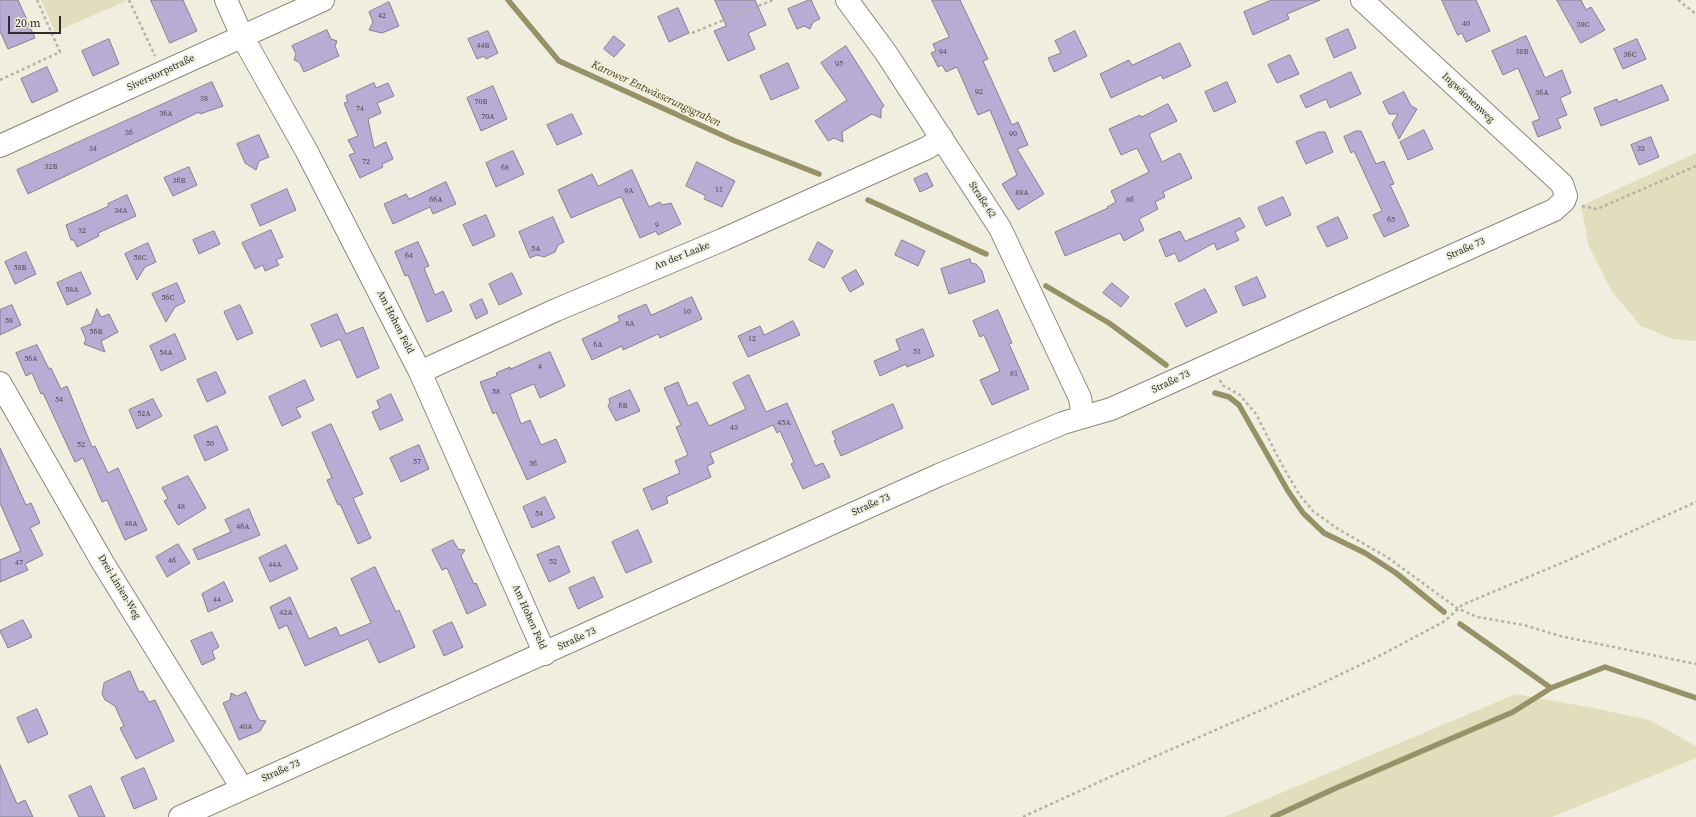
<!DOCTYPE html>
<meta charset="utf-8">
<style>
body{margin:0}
#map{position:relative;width:1696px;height:817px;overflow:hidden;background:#f0eedf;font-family:"Source Serif 4",serif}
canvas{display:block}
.scale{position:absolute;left:8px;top:16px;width:53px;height:18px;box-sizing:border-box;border:2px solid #2f2f29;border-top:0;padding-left:5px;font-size:12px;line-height:14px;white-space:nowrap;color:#2f2f29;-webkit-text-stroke:3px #f0eedf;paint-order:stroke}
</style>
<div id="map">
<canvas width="1696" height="817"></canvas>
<div class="scale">20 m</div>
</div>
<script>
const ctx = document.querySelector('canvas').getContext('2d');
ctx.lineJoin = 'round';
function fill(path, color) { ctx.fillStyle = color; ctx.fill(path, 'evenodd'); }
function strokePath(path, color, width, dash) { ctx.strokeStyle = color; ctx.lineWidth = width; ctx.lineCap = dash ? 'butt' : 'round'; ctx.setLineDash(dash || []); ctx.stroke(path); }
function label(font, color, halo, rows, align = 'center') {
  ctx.font = font + ' "Source Serif 4",serif'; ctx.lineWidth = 3.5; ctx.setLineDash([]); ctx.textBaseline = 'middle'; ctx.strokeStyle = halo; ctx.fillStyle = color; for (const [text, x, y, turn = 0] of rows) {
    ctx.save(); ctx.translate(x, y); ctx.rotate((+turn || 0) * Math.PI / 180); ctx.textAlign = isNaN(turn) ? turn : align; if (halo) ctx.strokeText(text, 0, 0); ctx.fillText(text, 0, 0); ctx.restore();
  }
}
fill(new Path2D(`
 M41 0H126V1L55 32Z
 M1696 153V341L1673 339 1641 326 1613 293 1589 247 1581 206Z
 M1516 694 1593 708 1649 720 1696 746V758L1552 817H1224Z`), '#e1ddbd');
strokePath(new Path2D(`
 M508 0 559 61 735 141 819 174
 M868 200 986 254
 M1046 286 1109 323 1166 365
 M1215 393 1229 397 1239 405 1288 491 1303 513 1324 533 1365 553 1396 573 1444 612
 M1460 624 1551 688 1605 667 1696 698
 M1273 817 1336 788 1513 712 1551 688`), '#979168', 5.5);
const building = new Path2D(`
 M0 0H18L35 38 8 49 0 31Z
 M151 0H183L197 31 170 43Z
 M715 0H755L766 25 748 33 755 49 728 61 714 31 726 26Z
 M809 0H811L820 19 813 22 810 29 804 26 797 29 788 9Z
 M932 0H960L988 59 983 61 1012 125 1018 122 1028 145 1017 149 1044 194 1018 210 1002 184 1017 175 990 110 978 115 957 67 946 72 942 65 938 67 931 53 936 51 933 44 949 37Z
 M1272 0H1320L1287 14 1289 19 1253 35 1244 12Z
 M1442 0H1476L1490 31 1466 42 1462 33 1458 35Z
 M1557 0H1581L1586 10 1591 7 1605 30 1581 43Z
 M389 2 399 26 382 33 369 30 373 22 369 12Z
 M678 8 689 33 669 42 658 17Z
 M1348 29 1356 48 1334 58 1326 39Z
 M327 30 331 39 337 41 335 46 339 56 304 72 299 62 294 60 296 54 292 46Z
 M488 31 498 53 486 59 484 56 477 59 468 39Z
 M1075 31 1087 56 1054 72 1048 58 1061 53 1055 41Z
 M614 36 625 45 614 57 604 49Z
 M1526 36 1545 78 1562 70 1571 93 1560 98 1567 115 1557 119 1561 128 1538 137 1532 122 1540 119 1518 68 1503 75 1492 51Z
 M109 39 119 64 93 76 82 51Z
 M1637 39 1646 59 1623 69 1614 49Z
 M1180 43 1191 66 1163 79 1161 75 1111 98 1100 74 1129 60 1132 65Z
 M846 46 884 106 881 109V118L872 114 842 132 843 142 834 138 828 141 815 121 847 100 821 63Z
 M1290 55 1299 74 1277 83 1268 65Z
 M788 63 799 88 771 100 760 76Z
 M47 67 58 91 32 103 21 79Z
 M1351 72 1361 94 1330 108 1326 99 1306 108 1300 96Z
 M212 82 223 106 200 114 199 112 28 194 17 170Z
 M1227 82 1236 102 1214 112 1205 92Z
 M374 83 376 88 388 83 394 96 377 103 381 113 368 119 374 148 386 142 393 159 382 164 383 167 360 178 349 155 355 153 348 140 358 136 344 103 348 102 346 96Z
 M1662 85 1669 100 1601 126 1594 108 1617 99 1618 102Z
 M493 86 507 119 481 131 467 98Z
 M1404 92 1411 106 1417 109 1399 139 1392 124 1398 114H1389L1383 102Z
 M1168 104 1177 121 1149 134 1162 162 1180 153 1192 178 1163 192 1165 197 1155 202 1158 209 1139 219 1144 230 1124 241 1120 233 1065 256 1055 232 1108 208 1107 207 1116 202 1111 191 1149 172 1137 148 1121 155 1109 129 1140 115 1141 117Z
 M572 114 582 134 557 145 547 125Z
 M1424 130 1433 149 1408 160 1400 142Z
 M1356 131H1361L1376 164 1384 161 1394 184 1390 185 1409 226 1384 237 1373 215 1382 211 1354 151 1351 153 1344 137Z
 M1319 132H1325L1333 152 1306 164 1296 142Z
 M259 135 269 157 259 161 256 170 245 163 237 144Z
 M1651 137 1659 157 1639 165 1631 145Z
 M513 151 524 174 496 187 486 163Z
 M697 162 735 181 722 207 704 199 706 196 686 186Z
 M189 167 197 185 173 196 164 178Z
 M632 170 649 207 660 202 662 205 671 203 681 224 658 235 656 231 640 238 622 198H621L620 197 571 218 558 190 592 174 598 186Z
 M927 173 933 186 920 192 914 179Z
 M446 182 456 204 433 214 430 207 393 224 384 204 406 194 409 199Z
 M287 189 296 210 260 226 251 205Z
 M127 195 136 216 98 233 99 236 77 247 74 240H71L66 225 109 206 108 204Z
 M1283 197 1291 215 1266 226 1258 208Z
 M486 215 495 236 473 246 463 225Z
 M553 217 564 242 558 245 555 252 544 257 537 255 530 258 519 232Z
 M1338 217 1348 238 1327 247 1317 227Z
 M1240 218 1245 227 1235 232 1239 240 1217 250 1214 243 1179 262 1175 253 1166 257 1159 240 1180 231 1185 241Z
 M271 230 283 257 276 260 279 265 265 271 263 265 255 269 242 243Z
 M214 231 220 244 199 254 193 240Z
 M902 240 925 251 918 266 895 255Z
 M418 242 429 266 424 268 435 295 443 291 452 311 427 322 408 275 405 276 395 252Z
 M818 242 833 251 824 268 809 260Z
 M148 243 156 262 145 267 137 280 125 254Z
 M26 252 36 274 15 284 5 262Z
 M970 259 971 263 976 264 982 271 985 282 949 294 941 269Z
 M856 270 864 284 850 292 842 278Z
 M81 272 91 294 67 305 57 283Z
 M512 273 522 294 499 305 489 284Z
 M1257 277 1266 297 1243 306 1235 287Z
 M177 283 185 302 175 307 166 322 152 294Z
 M1112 283 1129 297 1121 307 1103 293Z
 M1205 289 1217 312 1186 327 1175 304Z
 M692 297 702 319 660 338 658 334 623 350 622 346 592 360 582 339 620 321 618 316 646 304 651 315Z
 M482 299 488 313 476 319 470 305Z
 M12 305 21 325 0 335V310Z
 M240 305 253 333 237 340 224 312Z
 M97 309 101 317 109 314 118 332 101 341 105 352 84 344 86 339 81 328 91 324Z
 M998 310 1012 343 1009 344 1029 389 992 405 980 380 1000 371 984 335 980 337 973 321Z
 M337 314 346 334 363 327 379 368 357 378 340 339 321 347 311 325Z
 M793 321 800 335 748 357 738 336 760 326 764 335Z
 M923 329 934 356 907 367 906 364 880 376 874 361 900 350 896 340Z
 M175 334 186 359 161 371 150 346Z
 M37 345 49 369 51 368 61 389 67 386 92 447 95 446 108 473 118 468 147 530 125 540 107 500 102 502 83 458 75 462 43 393 41 394 32 373 26 376 16 353Z
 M550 352 565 386 540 398 534 384 510 394 521 424 530 420 541 445 556 439 566 462 527 480 496 412 493 414 480 382 497 376 496 373 510 367V369Z
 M216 372 226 393 207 402 197 380Z
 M749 375 766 412 787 403 815 466 823 463 830 477 803 489 791 464 794 462 780 431 777 433 773 425 710 453 714 463 707 466 711 477 666 497 668 503 652 510 643 489 680 473 675 461 688 455 676 427 681 425 664 388 678 382 688 406 697 402 709 426 746 409 733 383Z
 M305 380 314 400 296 408 301 417 282 426 269 397Z
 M630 390 640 411 616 421 608 406 610 402 609 399Z
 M391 394 403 420 380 430 372 412 380 408 377 401Z
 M153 399 162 416 137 429 129 410Z
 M893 404 903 428 841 456 834 441 836 440 832 432Z
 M331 424 363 494 353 498 371 538 358 544 340 504 338 505 327 480 332 478 312 433Z
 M217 426 228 450 205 461 194 436Z
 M419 445 429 469 401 482 390 458Z
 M0 448 26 505 31 503 40 523 30 528 43 555 25 564 28 570 0 582V560L21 551 0 503Z
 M188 476 206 508 178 525 164 501 168 499 162 488Z
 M545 497 555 518 532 528 523 507Z
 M249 509 260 535 198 560 193 549 231 532 225 520Z
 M638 530 652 562 626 573 612 542Z
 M453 540 458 549 465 550 461 556 474 584 476 583 486 605 467 614 447 568 442 570 432 550Z
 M178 544 190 563 167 577 156 557Z
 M286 545 298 569 270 582 259 558Z
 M559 546 570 572 549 582 537 555Z
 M375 567 396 612 399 610 415 647 379 663 368 639 305 666 287 625 279 629 270 607 290 597 309 639 336 627 340 636 371 623 351 579Z
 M594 577 603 597 578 609 569 588Z
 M224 582 233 601 208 612 202 594Z
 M23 620 32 637 8 648 0 631Z
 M452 622 463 647 444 656 433 631Z
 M212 632 219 647 212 651 215 659 202 665 191 641Z
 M130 671 139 692 143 691 149 702 155 700 174 741 136 759 120 728 124 726 115 706 105 700 102 694 104 683Z
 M246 692 259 720 266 721 260 731 239 740 223 703 230 700 231 693 237 696Z
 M37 709 48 734 28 743 17 718Z
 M0 765 17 804 25 800 33 817H0Z
 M144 768 157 799 134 809 121 778Z
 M91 786 105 817H79L69 796Z`);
fill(building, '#b6acd4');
strokePath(building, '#84818e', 1);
const minor = new Path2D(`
 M226 0 242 36 306 150 420 372 545 654
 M847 0 886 53 1000 228 1080 398 1083 417
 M0 146 323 0
 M420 372 556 310 722 240 927 148 942 138
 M0 383 103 563 242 788
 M180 817 939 475 1063 423 1111 409 1554 210 1564 201 1566 196 1562 184 1362 0`);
strokePath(minor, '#8a887b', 24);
strokePath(new Path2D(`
 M129 0 155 56
 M1678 0 1696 14
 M692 33 773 0
 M0 80 60 52 37 0
 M1582 206 1597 209 1696 166
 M1220 380 1222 385 1240 395 1256 414 1281 463 1299 494 1313 511 1338 529 1387 557 1457 608 1477 617 1524 625 1560 636 1696 664
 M1023 817 1149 759 1314 687 1383 654 1445 621 1462 605 1578 556 1696 502`), '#b4b2a6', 2.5, [3, 3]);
strokePath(minor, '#fff', 22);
label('8px', '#514e54', null, [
 ["42",382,16],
 ["40",1466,24],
 ["38C",1583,25],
 ["44B",483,46],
 ["94",943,52],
 ["38B",1522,52],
 ["36C",1630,55],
 ["95",839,64],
 ["92",979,92],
 ["36A",1542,93],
 ["38",204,99],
 ["70B",481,102],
 ["74",360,109],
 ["36A",166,114],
 ["70A",488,117],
 ["36",129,133],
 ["90",1013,134],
 ["34",93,149],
 ["32",1641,149],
 ["72",366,162],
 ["32B",51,167],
 ["68",505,168],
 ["36B",179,181],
 ["11",719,190],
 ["9A",629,191],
 ["88A",1022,193],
 ["66A",436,200],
 ["86",1130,200],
 ["34A",121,211],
 ["65",1391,220],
 ["9",657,225],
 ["32",82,231],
 ["5A",536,249],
 ["64",409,256],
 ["58C",140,258],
 ["58B",20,268],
 ["58A",72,290],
 ["56C",168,298],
 ["10",687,312],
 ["58",9,321],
 ["8A",630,324],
 ["56B",96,332],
 ["12",752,339],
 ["6A",598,345],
 ["51",917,352],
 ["54A",166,353],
 ["56A",31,359],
 ["4",540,367],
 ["81",1014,374],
 ["58",496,392],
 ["54",59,400],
 ["6B",623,406],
 ["52A",144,414],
 ["45A",784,423],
 ["43",734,428],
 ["50",210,444],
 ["52",81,445],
 ["57",417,462],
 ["56",533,464],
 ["48",181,507],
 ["54",539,514],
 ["48A",131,524],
 ["46A",243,527],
 ["46",172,561],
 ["52",553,562],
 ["47",19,563],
 ["44A",275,565],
 ["44",217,600],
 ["42A",286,613],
 ["40A",246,727]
]);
label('10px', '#2f2f29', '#f0eedf', [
 ["Siverstorpstraße",161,73,-25],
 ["Ingwäonenweg",1468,98,43],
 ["Straße 62",982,200,57],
 ["Straße 73",1466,249,-24],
 ["An der Laake",682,256,-22],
 ["Am Hohen Feld",395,322,63],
 ["Straße 73",1171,382,-25],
 ["Straße 73",871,505,-24],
 ["Drei-Linien-Weg",119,587,59],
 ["Am Hohen Feld",529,617,66],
 ["Straße 73",577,639,-25],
 ["Straße 73",281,771,-24]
]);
label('italic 11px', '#4c4511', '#f0eedf', [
 ["Karower Entwässerungsgraben",656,94,25]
]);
</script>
